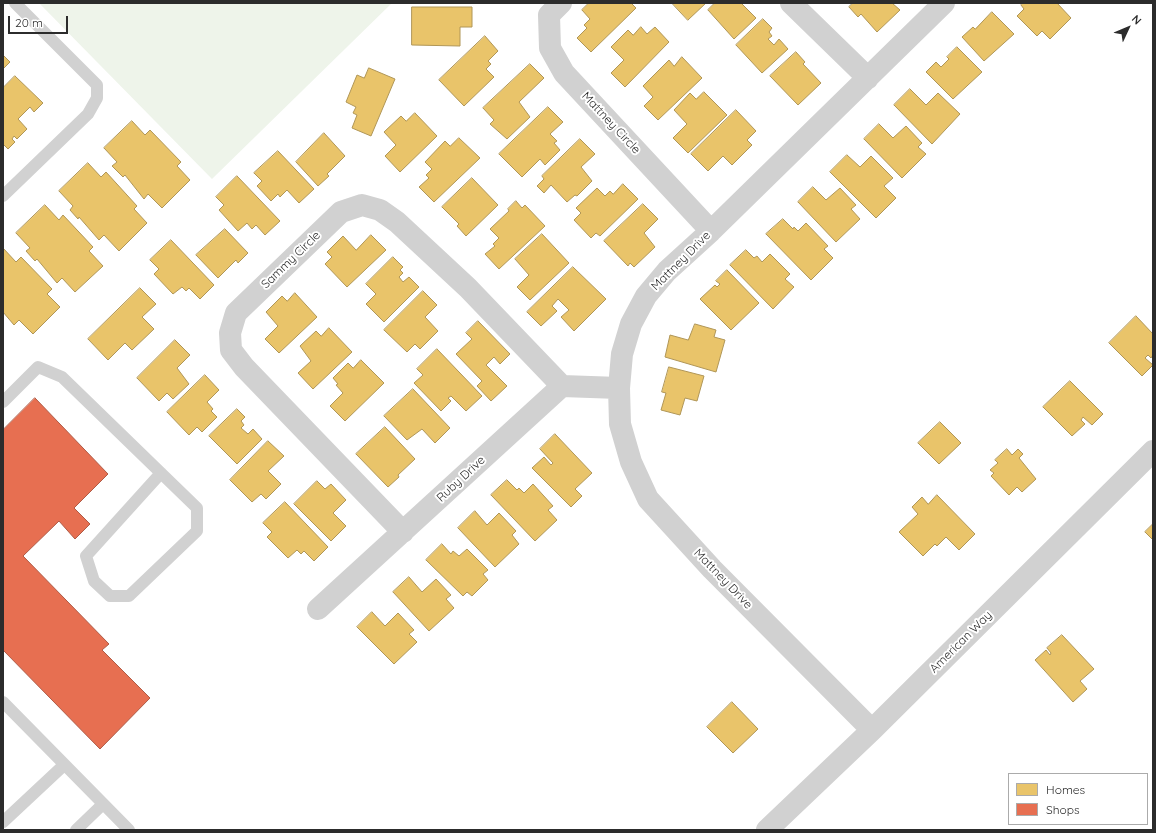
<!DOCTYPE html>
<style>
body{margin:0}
#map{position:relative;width:1156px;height:833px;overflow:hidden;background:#fff;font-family:Quicksand,sans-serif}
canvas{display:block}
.frame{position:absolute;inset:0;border:4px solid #2c2c2c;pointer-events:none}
.legend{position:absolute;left:1008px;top:773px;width:140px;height:52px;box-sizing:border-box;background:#fff;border:1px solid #ababab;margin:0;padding:5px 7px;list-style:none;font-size:12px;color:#2c2c2c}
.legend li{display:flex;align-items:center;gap:8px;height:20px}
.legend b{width:20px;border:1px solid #ababab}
.north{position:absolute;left:1108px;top:8px;width:40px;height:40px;-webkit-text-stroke:3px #fff;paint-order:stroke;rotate:46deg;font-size:11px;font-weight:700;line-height:16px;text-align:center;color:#2c2c2c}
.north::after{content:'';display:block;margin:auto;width:14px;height:18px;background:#2c2c2c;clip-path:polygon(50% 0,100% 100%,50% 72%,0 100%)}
.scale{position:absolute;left:8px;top:16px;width:60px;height:18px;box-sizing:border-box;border:2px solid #2c2c2c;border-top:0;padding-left:5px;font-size:12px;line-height:14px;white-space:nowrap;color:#2c2c2c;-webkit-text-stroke:3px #fff;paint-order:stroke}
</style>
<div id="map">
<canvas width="1156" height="833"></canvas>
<div class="frame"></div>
<ul class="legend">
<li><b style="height:11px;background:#e9c46a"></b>Homes</li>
<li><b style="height:11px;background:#e76f51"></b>Shops</li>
</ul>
<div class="north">N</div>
<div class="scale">20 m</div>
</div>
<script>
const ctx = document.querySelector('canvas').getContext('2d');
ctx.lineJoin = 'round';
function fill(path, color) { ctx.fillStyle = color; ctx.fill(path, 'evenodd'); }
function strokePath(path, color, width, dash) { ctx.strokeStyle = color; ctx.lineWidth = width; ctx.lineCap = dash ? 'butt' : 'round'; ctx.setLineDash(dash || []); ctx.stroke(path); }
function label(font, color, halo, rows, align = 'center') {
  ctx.font = font + ' Quicksand,sans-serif'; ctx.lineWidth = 4; ctx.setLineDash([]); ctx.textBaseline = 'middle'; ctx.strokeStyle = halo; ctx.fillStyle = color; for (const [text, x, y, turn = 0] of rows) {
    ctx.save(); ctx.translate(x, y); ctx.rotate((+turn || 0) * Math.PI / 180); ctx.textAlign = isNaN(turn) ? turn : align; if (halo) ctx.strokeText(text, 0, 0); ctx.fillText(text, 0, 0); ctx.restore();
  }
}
fill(new Path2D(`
 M39 3H392L212 179Z`), '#eef4ea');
const homes = new Path2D(`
 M589 3H631L636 8 591 52 577 38 587 28 584 25 590 19 582 10Z
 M672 3H706L688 20Z
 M715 3H741L756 18 734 39 708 10Z
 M853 3H892L900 10 877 32 861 14 858 17 849 7Z
 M1023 3H1057L1071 18 1050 39 1042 31 1037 36 1017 16 1024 9 1021 5Z
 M412 7H472V27H460V46L412 45Z
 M992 12 1014 34 984 61 962 37 973 27 975 29Z
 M763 19 772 28 769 32 772 36 768 39 774 45 779 39 788 49 762 73 736 45Z
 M641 27 647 34 655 27 669 42 625 87 611 73 624 60 611 47 628 30 633 35Z
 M485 36 498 51 488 61 491 64 486 69 494 77 464 106 439 80Z
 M957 47 982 72 953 99 926 72 936 62 941 67 949 59 947 57Z
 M796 52 805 62 803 64 821 83 798 105 770 76Z
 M3 55 10 62 3 69Z
 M682 57 702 78 658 120 644 106 653 97 643 86 669 60 674 66Z
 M530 64 544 78 519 102 530 117 507 139 490 124 494 120 483 108Z
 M369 68 395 79 371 136 352 128 357 115 353 113 356 107 346 102 357 75 364 78Z
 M15 76 43 103 34 112 30 107 18 119 27 129 17 139 14 136 12 139 15 142 8 149 3 144V88Z
 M910 89 926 105 938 93 960 114 932 144 894 105Z
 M704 92 727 115 688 153 673 138 687 124 674 110 690 93 696 99Z
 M548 107 563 122 550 134 557 141 554 143 560 150 545 165 540 159 522 177 499 154Z
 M736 110 756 131 747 140 752 145 732 165 723 156 708 171 691 154Z
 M415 113 437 136 400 172 385 156 396 145 384 132 401 116 406 121Z
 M132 121 145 135 150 130 181 162 177 166 190 180 162 208 148 194 144 199 125 175 123 177 112 166 117 162 104 148Z
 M879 124 893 138 906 126 922 143 918 147 926 154 902 178 864 139Z
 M324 133 345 156 327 174 329 176 318 186 296 162Z
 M459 138 480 158 434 202 419 187 429 178 426 175 432 169 425 162 445 141 450 146Z
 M580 139 595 154 581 167 592 181 577 196 575 195 567 202 551 185 544 193 537 186 544 179 542 176Z
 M278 151 314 189 299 203 287 190 280 197 278 194 271 201 257 186 262 181 254 173Z
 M847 155 860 167 871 156 893 178 884 186 896 198 876 218 830 172Z
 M88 163 101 177 106 172 137 206 134 209 147 223 119 251 104 235 99 240 79 217 78 219 70 210 73 206 59 191Z
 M237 176 280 221 265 235 256 225 252 229 247 223 238 231 219 210 224 205 216 197Z
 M472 178 498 205 466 236 457 226 459 224 442 207Z
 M623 184 638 199 600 236 596 233 591 238 574 220 581 213 576 208 597 188 605 196 610 191 613 194Z
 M813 187 826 200 840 188 856 205 851 209 860 219 836 242 798 202Z
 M516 201 522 208 525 205 545 226 499 269 485 254 495 246 493 244 499 238 490 229 509 211 508 209Z
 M643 204 658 219 644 233 655 247 634 267 630 263 628 266 604 241Z
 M45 205 59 220 63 215 93 247 89 251 103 266 75 292 62 278 57 283 37 259 35 261 26 251 30 248 16 233Z
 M783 219 793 229 794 227 798 231 806 223 828 246 824 249 833 258 811 280 766 234Z
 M225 229 248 253 238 263 236 260 218 278 196 255Z
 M542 234 569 263 530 300 517 287 529 275 515 259Z
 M371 235 386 250 347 287 325 264 332 257 327 252 343 236 356 250Z
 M171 240 214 285 200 299 189 288 186 291 182 287 173 294 154 274 159 269 150 260Z
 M3 248 16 262 21 257 52 289 47 294 60 307 33 334 19 320 14 325 3 312Z
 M746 250 754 258 757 256 762 262 770 254 790 274 785 279 794 287 773 309 730 265Z
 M393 257 403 267 400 270 403 273 399 277 403 282 409 277 419 287 384 322 366 304 376 294 366 284Z
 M573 267 606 299 574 331 561 317 569 310 558 299 552 306 557 311 541 326 527 312Z
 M727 270 759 303 731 330 700 299 715 285 717 287 720 284 716 281Z
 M140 288 156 304 142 317 154 329 132 350 125 343 108 360 88 339Z
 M423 291 437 305 425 317 438 331 420 349 415 344 407 352 384 330Z
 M295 293 317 317 279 353 265 339 278 326 266 312 282 296 287 301Z
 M1136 316 1153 334V355L1151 358 1148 355 1145 358 1153 365 1142 376 1109 343Z
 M478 321 510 354 500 364 494 357 486 365 507 386 491 401 477 386 482 381 456 354 472 339 466 333Z
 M695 324 716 330 714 337 725 340 716 372 665 357 670 335 688 340Z
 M329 328 352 352 313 389 298 373 311 361 300 346 316 331 321 336Z
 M175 340 190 355 177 368 189 384 173 399 167 393 159 401 137 378Z
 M437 349 482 396 466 411 451 396 448 398 451 401 441 411 414 383 423 375 417 369Z
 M361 360 384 383 345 421 330 406 343 393 336 385 338 384 333 378 348 363 353 368Z
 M669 367 704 376 697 401 685 398 680 415 661 410 666 393 662 392Z
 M205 375 219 390 207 402 213 409 211 411 217 417 202 432 197 427 189 435 167 412Z
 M1070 381 1103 414 1092 425 1083 417 1081 420 1085 424 1072 436 1043 407Z
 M413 389 450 428 435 443 422 429 407 440 384 416Z
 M237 409 245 417 241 421 244 425 241 428 248 434 253 429 262 439 237 464 209 436Z
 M940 422 961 443 939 464 918 443Z
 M385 427 415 459 398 475 399 477 388 487 356 454Z
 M555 434 592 473 575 489 582 496 571 507 532 468 544 457 551 465 553 463 540 449Z
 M268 441 284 456 268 471 281 484 266 499 261 494 252 502 230 480Z
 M1007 449 1012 455 1018 449 1023 454 1019 458 1036 479 1022 492 1017 487 1009 495 991 476 994 473 990 470 998 463 995 460Z
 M507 480 517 490 519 488 524 493 533 484 553 506 548 510 557 520 535 541 491 495Z
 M317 481 325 489 331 484 346 500 333 513 346 526 331 541 294 504Z
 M937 495 975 534 959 550 946 537 937 546 935 544 923 556 899 532 918 514 912 507 922 497 928 504Z
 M285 502 328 547 314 561 304 551 301 554 297 550 288 558 267 537 272 532 263 523Z
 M475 511 487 525 499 513 516 531 512 535 519 544 495 567 458 528Z
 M1153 524V540L1145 532Z
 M442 544 451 554 453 551 459 556 467 549 488 570 483 574 488 580 472 596 467 592 463 596 426 560Z
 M409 577 422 592 436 579 451 595 446 599 454 608 429 631 393 592Z
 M372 612 385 626 398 613 414 630 409 634 417 642 394 664 357 627Z
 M1062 635 1094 669 1080 681 1087 689 1073 702 1035 660 1046 650 1050 655 1051 653 1047 648Z
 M732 702 758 729 733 753 707 727Z`);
fill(homes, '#e9c46a');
strokePath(homes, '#b09657', 1);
const shops = new Path2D(`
 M35 398 108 474 74 508 90 524 75 539 59 521 23 556 109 644 102 650 150 698 100 749 3 650V430Z`);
fill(shops, '#e76f51');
strokePath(shops, '#af5b46', 1);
strokePath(new Path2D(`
 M3 196 88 114 97 98V85L15 3
 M3 402 38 367 62 377 197 508V531L129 596H110L94 581 86 556 161 473
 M3 702 129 830
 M3 822 64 765
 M76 830 103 804`), '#d1d1d1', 12);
strokePath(new Path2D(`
 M561 3 549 15 550 48 564 73 711 231
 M791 3 868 78
 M403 532 244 367 231 350 230 333 236 313 341 212 362 205 380 210 397 222 468 288 562 386
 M318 609 562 386 619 388
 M872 730 712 569 648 499 631 462 620 424 619 388 622 354 631 324 646 296 667 271 711 231 944 3
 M767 830 872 730 1153 451`), '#d1d1d1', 22);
label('12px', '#2c2c2c', '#fff', [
 ["Mattney Circle",611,123,47],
 ["Sammy Circle",291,260,-44],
 ["Mattney Drive",681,261,-45],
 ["Ruby Drive",461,479,-43],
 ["Mattney Drive",723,579,46],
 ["American Way",961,642,-45]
]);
</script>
